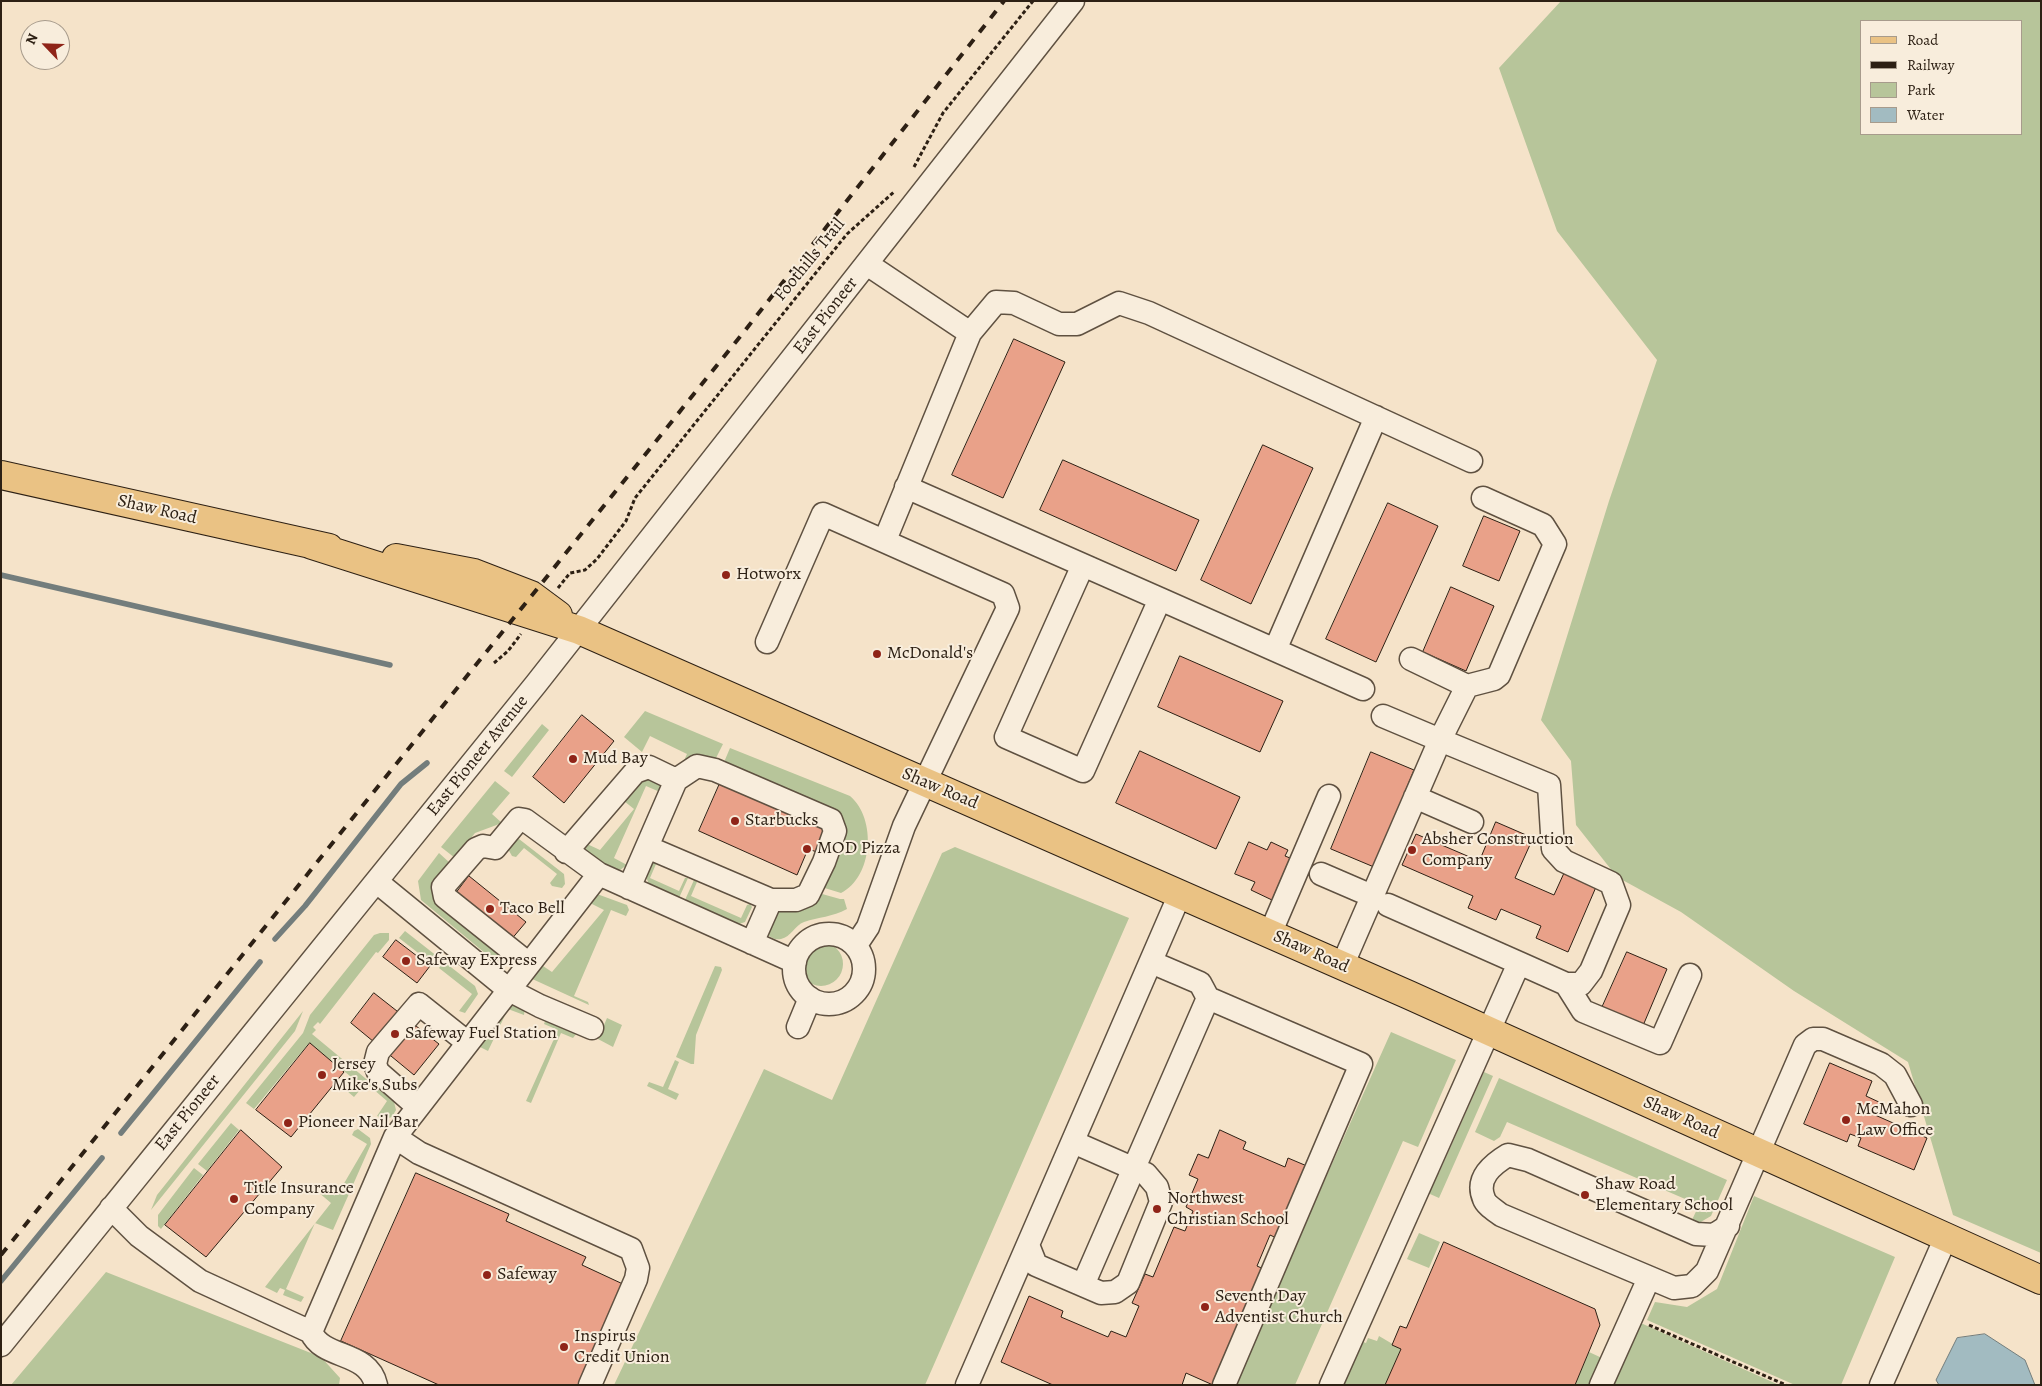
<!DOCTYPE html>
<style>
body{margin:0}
#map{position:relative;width:2042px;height:1386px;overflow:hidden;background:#f5e3c9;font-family:Alegreya,serif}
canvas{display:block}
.frame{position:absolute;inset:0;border:2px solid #2d2014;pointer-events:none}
.legend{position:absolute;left:1860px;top:20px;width:162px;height:115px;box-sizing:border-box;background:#f8eddc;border:1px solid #a79b8c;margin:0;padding:6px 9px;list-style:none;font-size:15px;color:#2d2014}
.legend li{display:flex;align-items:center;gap:10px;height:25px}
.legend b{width:25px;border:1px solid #a79b8c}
.north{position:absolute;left:20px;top:20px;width:50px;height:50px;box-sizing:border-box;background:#f8eddc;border:1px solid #a79b8c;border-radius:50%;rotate:294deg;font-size:14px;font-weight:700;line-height:20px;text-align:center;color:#2d2014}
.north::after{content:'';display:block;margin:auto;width:18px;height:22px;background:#8f2418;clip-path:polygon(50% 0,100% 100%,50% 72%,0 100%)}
</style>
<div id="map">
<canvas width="2042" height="1386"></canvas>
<div class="frame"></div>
<ul class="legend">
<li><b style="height:6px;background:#eac284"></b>Road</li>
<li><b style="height:6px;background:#2d2014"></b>Railway</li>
<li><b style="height:14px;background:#b7c59a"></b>Park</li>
<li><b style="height:14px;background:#a2bbc1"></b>Water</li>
</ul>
<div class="north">N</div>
</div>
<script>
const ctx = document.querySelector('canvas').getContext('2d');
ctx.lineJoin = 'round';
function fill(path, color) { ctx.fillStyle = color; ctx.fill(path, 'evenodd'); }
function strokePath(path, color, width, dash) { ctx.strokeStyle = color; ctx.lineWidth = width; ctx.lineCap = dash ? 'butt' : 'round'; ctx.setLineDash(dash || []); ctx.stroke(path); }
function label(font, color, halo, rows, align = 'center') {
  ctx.font = font + ' Alegreya,serif'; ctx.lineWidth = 4; ctx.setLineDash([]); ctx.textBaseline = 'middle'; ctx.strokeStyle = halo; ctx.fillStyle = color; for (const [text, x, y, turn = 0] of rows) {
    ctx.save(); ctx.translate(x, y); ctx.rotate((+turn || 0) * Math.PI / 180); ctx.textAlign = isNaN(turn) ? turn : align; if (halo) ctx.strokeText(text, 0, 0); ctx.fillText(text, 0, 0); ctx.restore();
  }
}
fill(new Path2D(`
 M1561 1H2041V1253L1953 1215 1908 1062 1794 991 1681 912 1617 877 1576 825 1571 761 1541 720 1609 501 1657 360 1557 231 1499 68ZM1861 21H2021V134H1861Z
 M645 711 723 744 713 764 680 769 687 754 650 736 642 752 624 737Z
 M542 724 549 730 512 777 504 771Z
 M730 748 850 796C877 819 873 877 841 893L818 886 841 832 722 767Z
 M643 777 662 785 660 792 646 786 614 858 627 865 620 870 589 858 584 850 587 844 600 850 634 809 624 801Z
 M495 781 510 793 492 814 502 823 475 833 455 858 441 847Z
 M519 839 564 874 565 884 562 888 552 886 550 883 557 874 524 848 516 857 512 856 508 849 516 840Z
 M955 847 1129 918 925 1385H614L764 1069 832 1100 942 853Z
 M439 853 450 863 434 885 502 952 497 963 421 900 418 881Z
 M652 862 656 864 650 878 679 891 685 878H688L679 898 649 884 646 877Z
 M694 880 697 882 691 896 741 918 747 905 750 904 752 907 745 922 739 924 685 900Z
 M815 892 840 899H844L847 909C832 917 819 917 804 922 795 925 791 937 781 939 775 940 771 938 767 934L774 913Z
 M597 894 627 905 629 910 626 916 611 910 574 996 588 1002 589 1005 528 977 540 964 552 972 604 910 590 903Z
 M405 931 475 986 478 994 465 1013 459 1011 472 994 439 968 442 964 430 955 426 959 399 938Z
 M380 933H389V940L378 953 376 952 320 1024 318 1022 313 1027 316 1030 312 1034 394 1102 396 1110 392 1117 385 1119 377 1116 387 1101 366 1083 354 1097 341 1086 350 1076 309 1043 254 1109 246 1103 303 1033 310 1015 374 935Z
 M799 964a22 22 0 1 1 44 0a22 22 0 1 1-44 0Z
 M715 966 721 967 722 970 696 1035 694 1064H691L676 1057Z
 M514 1002 525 1008 524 1015 508 1009 488 1051 474 1044 504 1004Z
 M303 1011 295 1031 151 1210 157 1195Z
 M607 1018 622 1025 613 1047 598 1039Z
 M546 1019 577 1033 573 1038 561 1033 531 1103 526 1101 558 1030 544 1024Z
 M1391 1032 1456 1060 1418 1147 1403 1141 1295 1385H1233Z
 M675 1060 679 1062 668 1089 679 1094 676 1100 647 1086 649 1082 663 1087Z
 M1484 1072 1493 1076 1439 1198 1421 1190 1422 1186 1439 1173Z
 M1499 1078 1727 1180 1711 1216 1699 1223 1692 1220 1699 1205 1507 1122 1500 1137 1494 1141 1475 1132Z
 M231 1123 239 1130 207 1171 198 1164Z
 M358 1129 370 1138 371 1144 333 1230 315 1223 286 1289 304 1297 301 1302 283 1295 285 1290 280 1288 277 1293 265 1287 331 1203 318 1192 324 1184 339 1192 367 1144 352 1135 354 1131Z
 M194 1168 203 1175 161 1229 158 1226V1215Z
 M1754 1196 1895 1257 1841 1385H1795L1647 1320 1655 1302 1687 1307 1717 1289Z
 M1419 1233 1440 1242 1429 1268 1407 1259Z
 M106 1272 321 1357 340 1378 339 1385H11Z
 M1639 1324H1643L1779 1385H1609Z
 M1379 1336 1401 1349 1385 1385H1341L1360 1341 1366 1343 1368 1338 1377 1341Z
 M1589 1352 1602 1358 1590 1385H1575Z`), '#b7c59a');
const water = new Path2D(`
 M1985 1334 2025 1360 2035 1385H1939L1936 1380 1957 1338Z`);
fill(water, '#a2bbc1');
strokePath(water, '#737d7c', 1);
strokePath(new Path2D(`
 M1 575 390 665
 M275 939 305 906 401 784 427 763
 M121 1133 260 962
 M1 1281 102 1158`), '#737d7c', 5.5);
const building = new Path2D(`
 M1014 339 1065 362 1003 498 952 475Z
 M1263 445 1313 468 1251 604 1201 580Z
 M1063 460 1199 520 1176 571 1040 510Z
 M1388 503 1438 526 1376 662 1326 639Z
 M1484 516 1520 531 1499 581 1463 566Z
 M1451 587 1494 606 1466 671 1423 652Z
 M1180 656 1283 701 1260 752 1158 707Z
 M582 715 614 741 564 803 533 777Z
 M1140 751 1240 797 1216 849 1116 803Z
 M1371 752 1414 770 1374 867 1331 849Z
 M721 781 828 829 817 852 808 849 797 875 699 831Z
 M1496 822 1533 838 1515 878 1554 895 1564 873 1596 887 1568 952 1536 938 1541 926 1501 909 1496 920 1468 908 1473 896 1402 865 1416 834 1479 861Z
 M1249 842 1267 850 1271 842 1288 850 1285 856 1290 858 1272 900 1251 890 1255 882 1235 874Z
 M469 876 526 922 510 941 454 896Z
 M396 940 430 966 417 983 383 957Z
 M1627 952 1667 969 1642 1028 1601 1010Z
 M374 993 439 1044 414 1075 351 1023Z
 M310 1043 344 1072 291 1137 256 1110Z
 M1830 1063 1872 1081 1866 1096 1881 1103 1875 1115 1927 1138 1914 1170 1858 1146 1861 1138 1850 1134 1847 1142 1804 1124Z
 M241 1130 282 1167 206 1257 165 1225Z
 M1220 1130 1246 1142 1243 1149 1285 1167 1288 1158 1314 1169 1283 1241 1270 1235 1257 1266 1268 1271 1219 1385H1213L1186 1373 1182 1385H1053L1001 1362 1029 1296 1063 1311 1061 1317 1108 1337 1111 1331 1126 1337 1139 1306 1132 1303 1145 1274 1153 1277 1174 1227 1185 1231 1193 1211 1186 1207 1198 1179 1189 1175 1198 1154 1208 1158Z
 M416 1173 509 1214 506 1221 586 1257 582 1265 625 1285 580 1385H439L341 1341Z
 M1444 1242 1595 1309 1600 1325 1575 1385H1385L1401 1349 1392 1345 1400 1326 1406 1328Z`);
fill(building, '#e9a189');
strokePath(building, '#2d2014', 1);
const minor = new Path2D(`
 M867 264 970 333 885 540
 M970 333 996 302 1014 303 1059 324H1077L1119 303 1149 313 1471 461
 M906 487 1160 599 1083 771 1006 737 1083 565
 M1160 599 1363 689
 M767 642 823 514 1003 594 1008 608 904 826 868 927 856 945
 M1275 650 1376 417
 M1411 659 1467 686
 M1383 716 1440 740 1467 686 1494 679 1499 675 1555 544 1543 525 1483 498
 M676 780 697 766 715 770 831 820 835 831 824 862 808 895 796 900H771
 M1415 797 1472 822
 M647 847 771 900 752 943
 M566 852 635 772 649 767 676 780 629 888
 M1321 874 1372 896
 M377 882 509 990 540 1006 592 1028
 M1388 905 1519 963
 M794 969a35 35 0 1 1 70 0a35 35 0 1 1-70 0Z
 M1270 934 1329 796
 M529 964 445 897 443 887 476 849 483 846 495 848 519 819 525 820 599 874 795 962
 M1566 984 1583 1011 1660 1043 1690 975
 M1208 998 1361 1064 1224 1385
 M798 1027 810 998
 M418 1107 378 1072 375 1064 378 1052 419 1004 468 1043
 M395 1137 419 1153 631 1249 638 1268 636 1279 590 1385
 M111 1208 139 1236 200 1281 311 1332 395 1137 599 874
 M1728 1226 1714 1235 1696 1234 1528 1160 1508 1155C1493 1164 1475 1178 1484 1199 1486 1205 1496 1211 1501 1215L1674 1288 1692 1286 1707 1271 1805 1045 1813 1039H1823L1881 1064 1895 1075 1911 1105
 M1028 1245 1036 1265 1101 1293 1115 1292 1128 1283 1161 1202 1157 1187 1146 1174 1073 1142
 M1083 1285 1208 998 1200 983 1151 962
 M311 1332C323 1360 368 1350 376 1385
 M1 1345 536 684 1073 1
 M967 1385 1180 894
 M1331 1385 1519 963 1566 984H1581L1591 971 1619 905 1611 883 1564 861 1553 849 1549 785 1440 740 1342 966
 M1601 1385 1649 1278
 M1881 1385 1946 1237`);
const major = new Path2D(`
 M1 475 329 548
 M312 545 579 630 1409 995 2041 1280
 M396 558 474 573 531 595 558 615`);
strokePath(minor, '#5f5141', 25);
strokePath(major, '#2d2014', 30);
strokePath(new Path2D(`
 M914 167 943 113 1033 1
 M558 588 570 573 585 570 597 559 626 521 635 498 847 234 895 191
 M494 663 508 651 521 634
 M1649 1325 1786 1385`), '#2d2014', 3, [4, 2.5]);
strokePath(minor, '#f8eddc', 22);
strokePath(major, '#eac284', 28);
strokePath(new Path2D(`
 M1 1255 743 333 1004 1`), '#2d2014', 4, [9, 9]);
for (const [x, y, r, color] of [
 [726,575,5,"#8f2418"],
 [877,654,5,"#8f2418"],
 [573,759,5,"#8f2418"],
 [735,821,5,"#8f2418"],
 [807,849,5,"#8f2418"],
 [1412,850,5,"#8f2418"],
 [490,909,5,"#8f2418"],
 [406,961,5,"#8f2418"],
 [395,1034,5,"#8f2418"],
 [322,1075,5,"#8f2418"],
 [1846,1120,5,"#8f2418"],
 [288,1123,5,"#8f2418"],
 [1585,1195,5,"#8f2418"],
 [234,1199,5,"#8f2418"],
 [1157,1209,5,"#8f2418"],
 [487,1275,5,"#8f2418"],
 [1205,1307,5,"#8f2418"],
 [564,1347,5,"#8f2418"]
]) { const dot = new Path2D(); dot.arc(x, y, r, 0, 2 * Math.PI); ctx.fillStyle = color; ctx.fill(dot); strokePath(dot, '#f8eddc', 2); }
label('18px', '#2d2014', '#f8eddc', [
 ["Foothills Trail",810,260,-51],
 ["East Pioneer",826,316,-52],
 ["Shaw Road",157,510,13],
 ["East Pioneer Avenue",478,756,-51],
 ["Shaw Road",940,789,23],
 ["Shaw Road",1311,952,24],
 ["East Pioneer",188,1113,-51],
 ["Shaw Road",1681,1118,24]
]);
label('18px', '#2d2014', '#f8eddc', [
 ["Hotworx",736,575],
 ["McDonald's",887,654],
 ["Mud Bay",583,759],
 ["Starbucks",745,821],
 ["Absher Construction",1422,840],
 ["Company",1422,861],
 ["MOD Pizza",817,849],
 ["Taco Bell",500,909],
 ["Safeway Express",416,961],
 ["Safeway Fuel Station",405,1034],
 ["Jersey",332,1065],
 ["Mike's Subs",332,1086],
 ["McMahon",1856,1110],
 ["Law Office",1856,1131],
 ["Pioneer Nail Bar",298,1123],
 ["Shaw Road",1595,1185],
 ["Elementary School",1595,1206],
 ["Title Insurance",244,1189],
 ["Company",244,1210],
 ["Northwest",1167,1199],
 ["Christian School",1167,1220],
 ["Safeway",497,1275],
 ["Seventh Day",1215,1297],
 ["Adventist Church",1215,1318],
 ["Inspirus",574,1337],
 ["Credit Union",574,1358]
], 'left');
</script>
